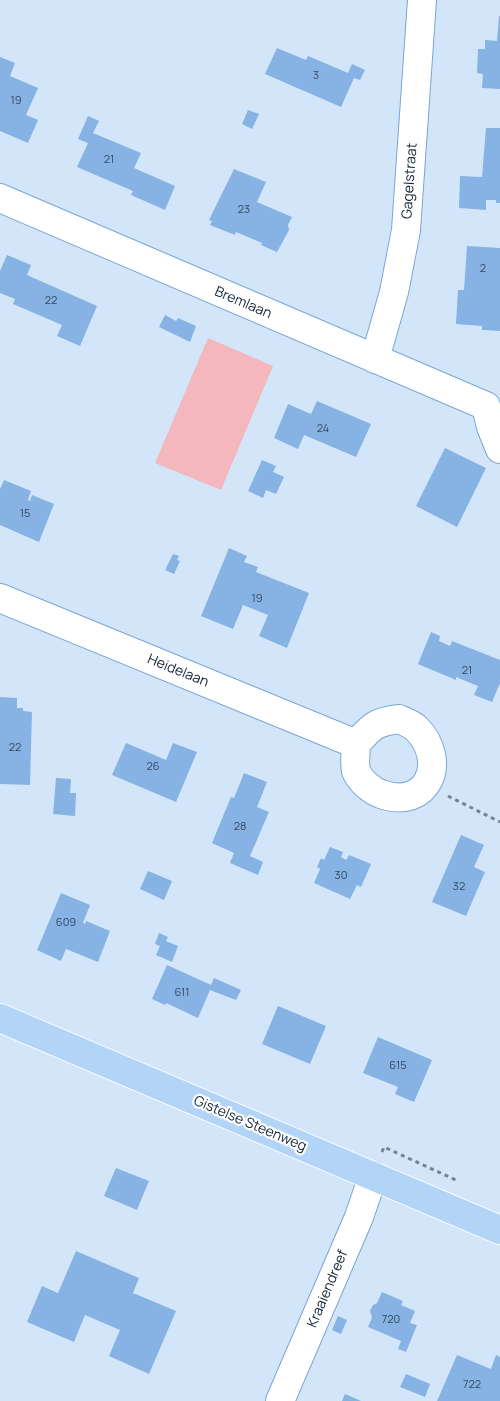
<!DOCTYPE html>
<style>
body{margin:0}
canvas{display:block;background:#d3e5f9}
</style>
<canvas width="500" height="1401"></canvas>
<script>
const ctx = document.querySelector('canvas').getContext('2d');
ctx.lineJoin = 'round';
function fill(path, color) { ctx.fillStyle = color; ctx.fill(path, 'evenodd'); }
function strokePath(path, color, width, dash) { ctx.strokeStyle = color; ctx.lineWidth = width; ctx.lineCap = dash ? 'butt' : 'round'; ctx.setLineDash(dash || []); ctx.stroke(path); }
function label(font, color, halo, rows, align = 'center') {
  ctx.font = font + ' Manrope,sans-serif'; ctx.lineWidth = 4.5; ctx.setLineDash([]); ctx.textBaseline = 'middle'; ctx.strokeStyle = halo; ctx.fillStyle = color; for (const [text, x, y, turn = 0] of rows) {
    ctx.save(); ctx.translate(x, y); ctx.rotate((+turn || 0) * Math.PI / 180); ctx.textAlign = isNaN(turn) ? turn : align; if (halo) ctx.strokeText(text, 0, 0); ctx.fillText(text, 0, 0); ctx.restore();
  }
}
fill(new Path2D(`
 M208 338 273 366 221 490 155 463Z`), '#f4b7be');
fill(new Path2D(`
 M499 16H500V89L482 88 483 74 477 73 478 49H485V40L497 41Z
 M277 48 306 60 308 56 348 73 352 64 365 70 360 80 354 78 341 107 265 74Z
 M0 57 15 63 10 76 38 88 26 115 38 120 28 143 0 131Z
 M248 110 259 114 252 129 242 124Z
 M88 116 99 121 93 133 141 153 134 168 175 186 165 210 131 195 133 191 77 167 88 143 78 139Z
 M486 128H500V203H496V200H486V210L459 208 460 176 482 177Z
 M234 169 266 182 257 202 292 217 288 225 289 230 277 252 261 245 262 243 236 232 235 235 210 225 212 221 209 220Z
 M467 246 500 248V331L482 330V326L456 324 458 290H464Z
 M7 255 31 265 27 275 97 306 80 346 57 336 62 325 13 304 15 299 0 293V271Z
 M165 315 176 321 178 318 196 326 190 342 159 327Z
 M317 401 371 424 356 457 304 435 298 449 274 438 288 404 311 414Z
 M445 448 486 468 457 527 416 506Z
 M262 460 276 466 273 472 284 477 276 494 266 490 263 498 248 491Z
 M4 480 31 491 28 500 30 501 32 495 54 504 39 542 0 525V489Z
 M229 548 247 556 244 562 258 567 256 572 309 593 287 648 259 636 268 615 243 605 233 629 201 616Z
 M173 554 179 556 177 560 180 561 174 574 165 570Z
 M431 632 440 636 439 641 450 646 452 641 500 660V683L492 702 474 695 478 686 456 677V680L418 664Z
 M0 697 17 698V708H23V711L32 712 30 785 0 784Z
 M126 743 166 760 173 743 197 752 176 802 112 775Z
 M244 773 267 782 257 807 269 812 250 856 263 862 258 875 230 863 234 853 212 843 231 797 234 798Z
 M56 778 71 779 70 793H76L75 816 53 814Z
 M461 835 484 845 474 867 485 872 466 916 432 902Z
 M330 847 343 852 341 857 346 860 349 855 371 864 361 887 357 885 350 899 314 883 320 869 317 867 321 858 324 860Z
 M148 871 172 881 164 900 140 889Z
 M61 893 90 905 83 923 85 924 86 921 110 931 98 962 66 949 61 961 37 950Z
 M159 933 168 937 166 941 178 946 172 962 156 955 160 946 155 944Z
 M167 965 211 985 214 978 241 990 236 1000 210 990 198 1018 166 1003 165 1005 152 999Z
 M278 1006 326 1026 310 1064 262 1044Z
 M378 1037 432 1060 414 1102 395 1094 398 1087 363 1073Z
 M116 1168 149 1181 137 1210 104 1196Z
 M76 1251 139 1278 133 1293 176 1311 149 1374 109 1356 120 1330 85 1315 74 1342 27 1322 42 1286 58 1293Z
 M382 1292 403 1301 401 1305 415 1311 410 1323 417 1325 406 1352 398 1349 401 1341 368 1327 372 1318 370 1311 373 1305 377 1303Z
 M338 1316 347 1320 341 1334 332 1330Z
 M457 1355 491 1369 496 1355 500 1357V1401H437Z
 M406 1374 430 1384 425 1397 400 1387Z
 M345 1394 361 1401H342Z`), '#86b3e3');
const minor = new Path2D(`
 M0 198 486 406
 M375 359 394 292 406 230 422 0
 M486 406 491 427 500 449
 M0 598 356 744
 M399 719C405 722 412 724 416 728 449 761 428 811 381 794 372 791 360 781 356 771 354 763 356 752 356 744 372 726 375 722 399 719Z
 M280 1401 359 1217 373 1176`);
const major = new Path2D(`
 M0 1018 500 1230`);
strokePath(minor, '#79a6d5', 30);
strokePath(major, '#fff', 30);
strokePath(new Path2D(`
 M448 796 500 822
 M382 1152 384 1147 458 1181`), '#728497', 3, [4, 4]);
strokePath(minor, '#fff', 28);
strokePath(major, '#b2d4f7', 28);
label('11px', '#304862', null, [
 ["3",316,76],
 ["19",16,101],
 ["21",109,160],
 ["23",244,210],
 ["2",483,269],
 ["22",51,301],
 ["24",323,429],
 ["15",25,514],
 ["19",257,599],
 ["21",467,671],
 ["22",15,748],
 ["26",153,767],
 ["28",240,827],
 ["30",341,876],
 ["32",459,887],
 ["609",66,923],
 ["611",182,993],
 ["615",398,1066],
 ["720",391,1320],
 ["722",472,1385]
]);
label('14px', '#132537', '#fff', [
 ["Gagelstraat",410,181,-86],
 ["Bremlaan",243,303,23],
 ["Heidelaan",178,671,22],
 ["Gistelse Steenweg",250,1124,23],
 ["Kraaiendreef",328,1289,-67]
]);
</script>
